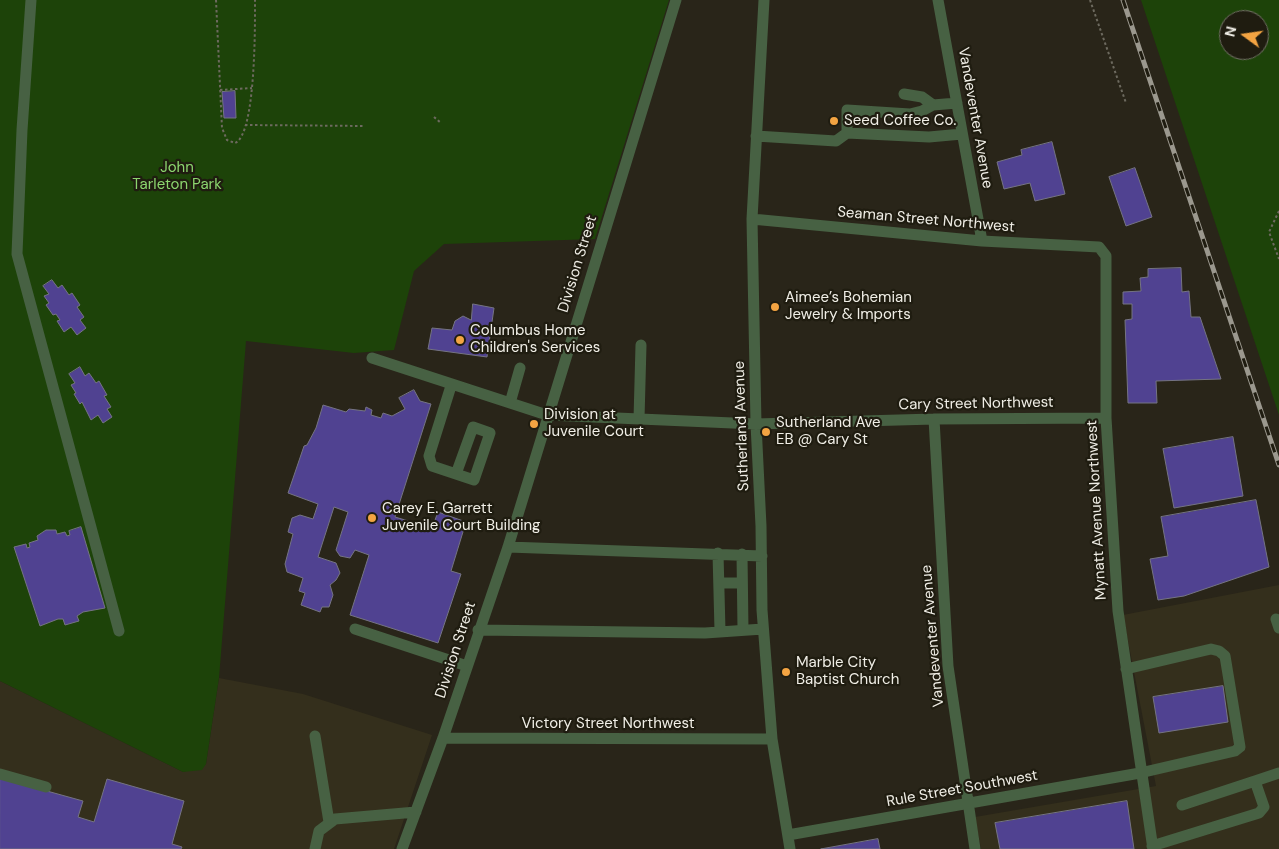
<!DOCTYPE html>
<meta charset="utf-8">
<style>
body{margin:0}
#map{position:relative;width:1279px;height:849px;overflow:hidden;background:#292519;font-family:"DM Sans",sans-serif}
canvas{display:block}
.north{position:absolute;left:1219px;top:10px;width:50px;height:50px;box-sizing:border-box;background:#1f1c10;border:1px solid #737066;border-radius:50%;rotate:284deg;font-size:14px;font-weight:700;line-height:20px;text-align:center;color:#f0eee6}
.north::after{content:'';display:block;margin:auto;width:18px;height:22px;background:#f3a442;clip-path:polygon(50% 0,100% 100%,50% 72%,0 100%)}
</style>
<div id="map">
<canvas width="1279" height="849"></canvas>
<div class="north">N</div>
</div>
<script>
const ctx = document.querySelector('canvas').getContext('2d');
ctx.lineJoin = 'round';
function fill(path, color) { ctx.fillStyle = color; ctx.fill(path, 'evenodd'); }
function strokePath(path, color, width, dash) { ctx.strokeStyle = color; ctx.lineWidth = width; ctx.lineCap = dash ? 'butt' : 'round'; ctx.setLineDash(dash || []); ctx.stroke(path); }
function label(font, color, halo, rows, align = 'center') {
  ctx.font = font + ' "DM Sans",sans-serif'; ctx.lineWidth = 4.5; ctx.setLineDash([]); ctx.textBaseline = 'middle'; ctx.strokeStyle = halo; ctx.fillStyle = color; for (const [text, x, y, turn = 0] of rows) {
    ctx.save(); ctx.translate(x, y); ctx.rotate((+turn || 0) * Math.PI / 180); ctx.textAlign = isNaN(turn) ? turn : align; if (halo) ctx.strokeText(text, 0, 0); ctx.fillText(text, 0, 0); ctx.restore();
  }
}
fill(new Path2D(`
 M1279 585V849H981L975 817 1156 786 1123 615Z
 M219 678 303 694 432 735 394 849H0V681L183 772 206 764Z`), '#342f1c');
fill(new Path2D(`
 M0 0H669L595 239 444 244 414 271 394 350 354 353 246 341 219 678 206 764 202 770 183 772 0 681Z
 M1141 0H1279V415L1160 57ZM1229 20H1259V50H1229Z`), '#1d4309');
const building = new Path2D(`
 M235 91 236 118H224L222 92Z
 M1052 142 1065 194 1035 201 1030 183 1004 189 997 162 1022 155 1021 150Z
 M1135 168 1152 217 1126 226 1109 177Z
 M1181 268 1182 292 1189 291 1191 317H1200L1221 379 1156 381 1157 403H1128L1125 320 1132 319V304H1123V292L1141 291 1140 278 1148 277V269Z
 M52 280 58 288 62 285 69 295 72 293 80 305 77 307 84 317 80 320 86 328 77 335 71 327 64 332 57 321 60 320 56 314 53 315 46 305 49 303 44 296 49 294 43 286Z
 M473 304 494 308 487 357 428 349 432 328 452 330 455 321 463 316 471 320Z
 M80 367 85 376 89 373 96 383 99 381 107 395 104 396 111 407 107 409 112 417 103 423 98 415 91 420 82 402 80 404 74 394 76 393 71 385 75 383 69 374Z
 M414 390 420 401 431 404 395 517 432 528 438 512 466 522 451 571 461 574 438 643 350 615 369 555 355 550 350 558 340 556 336 550 348 512 334 507 318 557 336 563 340 573 336 580 330 585 333 595 329 607H322L320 612 301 605 305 593 299 591 303 578 287 572 285 564 293 534 288 532 292 518 300 515 313 519 318 504 288 493 304 446 307 445 316 428 323 405 346 412 349 409 365 411 366 407 372 410 371 415 381 418 383 413 392 416 405 409 399 398Z
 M1233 437 1243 496 1174 508 1163 449Z
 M1256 500 1269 567 1184 596 1158 600 1150 559 1168 556 1161 517Z
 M81 527 105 608 83 612 77 616 79 621 65 625 63 619H58L40 626 14 547 26 544 27 548 30 547 29 543 38 540 37 536 46 530H56L57 534 65 532 67 536 70 535 69 531Z
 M1223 686 1228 722 1159 733 1153 697Z
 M0 778 83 801 78 817 94 822 107 779 184 801 172 844 182 847 181 849H0Z
 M1127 801 1134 849H1000L995 823Z
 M878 839 880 849H821Z`);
fill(building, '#504291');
strokePath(building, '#757483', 1);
strokePath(new Path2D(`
 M216 0 222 128 227 140 235 143C256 135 255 23 255 0
 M1090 0 1126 103
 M220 90 252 88
 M434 117 441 123
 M245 125 365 126
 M1279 211 1269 232 1279 259`), '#6d6a5f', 2, [2.5, 2.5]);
strokePath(new Path2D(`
 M31 0 22 130 17 254 119 631
 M764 0 752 219 756 424 761 526 762 610 772 739 790 849
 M938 0 982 241
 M904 94 922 97 933 105
 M957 103 933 105 922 111 910 114 847 110V133L929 137 962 134
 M756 136 836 141 847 133
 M752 219 982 241 1099 247 1106 256V418L1118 611 1153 849
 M372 358 547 415 756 424 934 419 1106 418
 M451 386 429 456 432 466 456 474 473 427 490 433 474 480 456 474
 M510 403 520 368
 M639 419 641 345
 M934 419 948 666 975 849
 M508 547 762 556
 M718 553 720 631
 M742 554 743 630
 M719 583H742
 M1276 619 1279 628
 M355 629 467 666
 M478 630 705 633 763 629
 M315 736 329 822
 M443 738 772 739
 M0 774 46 787
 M1255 781 1279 773
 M788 835 1140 773 1235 751 1240 747 1225 656 1219 651 1211 649 1126 669
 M1152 846 1259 813 1264 807 1255 781 1182 805
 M315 849 319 831 335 819 416 812
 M402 849 443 738 508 547 676 0`), '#476143', 11);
const rail = new Path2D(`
 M1123 0 1279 465`);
strokePath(rail, '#9b988e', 5);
strokePath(rail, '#1f1c10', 3, [9]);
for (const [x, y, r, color] of [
 [834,121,5,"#f3a442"],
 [775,307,5,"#f3a442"],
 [460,340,5,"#f3a442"],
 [534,424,5,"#f3a442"],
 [766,432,5,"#f3a442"],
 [372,518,5,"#f3a442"],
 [786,672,5,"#f3a442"]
]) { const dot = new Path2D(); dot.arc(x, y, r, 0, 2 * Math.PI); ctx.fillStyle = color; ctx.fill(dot); strokePath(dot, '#1f1c10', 2); }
label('15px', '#f0eee6', '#1f1c10', [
 ["Vandeventer Avenue",975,118,80],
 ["Seaman Street Northwest",926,220,5],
 ["Division Street",578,264,-73],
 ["Cary Street Northwest",976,404,-1],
 ["Sutherland Avenue",742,426,-92],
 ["Mynatt Avenue Northwest",1097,510,-93],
 ["Vandeventer Avenue",933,636,-95],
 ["Division Street",456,650,-72],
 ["Victory Street Northwest",608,724],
 ["Rule Street Southwest",962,789,-10]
]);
label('15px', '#f0eee6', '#1f1c10', [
 ["Seed Coffee Co.",844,121],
 ["Aimee’s Bohemian",785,298],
 ["Jewelry & Imports",785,315],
 ["Columbus Home",470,331],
 ["Children's Services",470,348],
 ["Division at",544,415],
 ["Juvenile Court",544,432],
 ["Sutherland Ave",776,423],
 ["EB @ Cary St",776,440],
 ["Carey E. Garrett",382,509],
 ["Juvenile Court Building",382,526],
 ["Marble City",796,663],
 ["Baptist Church",796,680]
], 'left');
label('15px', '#8cd66e', '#1f1c10', [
 ["John",177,168],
 ["Tarleton Park",177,185]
]);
</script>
